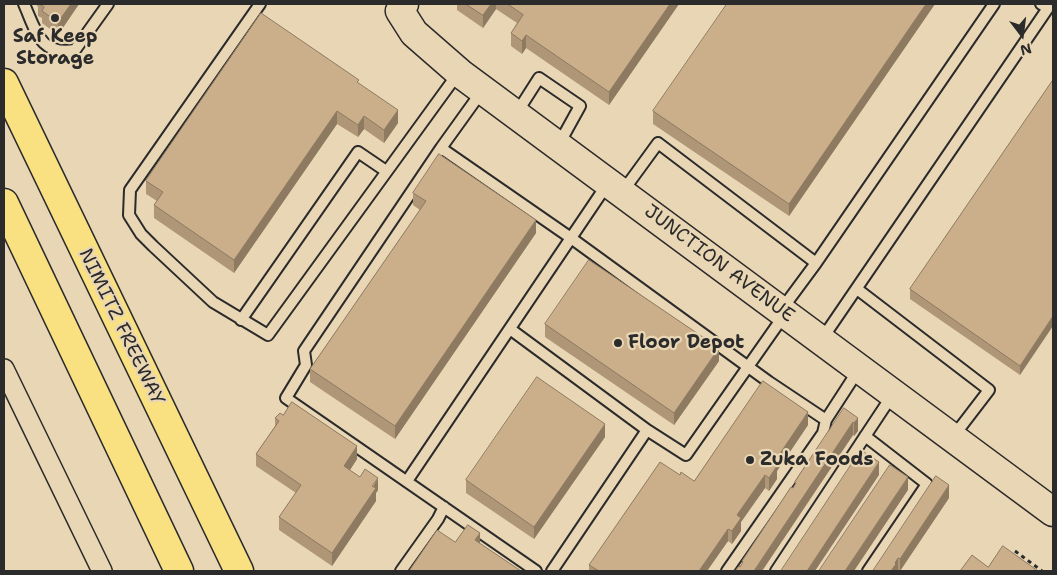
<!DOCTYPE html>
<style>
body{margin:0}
#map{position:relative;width:1057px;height:575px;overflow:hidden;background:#e9d6b4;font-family:"Shantell Sans",sans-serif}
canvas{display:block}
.frame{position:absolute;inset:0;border:5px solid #2b2b2b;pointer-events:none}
.north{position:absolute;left:997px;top:10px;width:50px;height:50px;-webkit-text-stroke:4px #e9d6b4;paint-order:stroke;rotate:165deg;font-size:14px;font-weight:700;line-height:20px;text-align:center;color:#2b2b2b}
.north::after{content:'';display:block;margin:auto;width:18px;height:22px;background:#2b2b2b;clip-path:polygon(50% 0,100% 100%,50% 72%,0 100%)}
</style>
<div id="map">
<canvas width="1057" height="575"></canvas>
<div class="frame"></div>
<div class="north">N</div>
</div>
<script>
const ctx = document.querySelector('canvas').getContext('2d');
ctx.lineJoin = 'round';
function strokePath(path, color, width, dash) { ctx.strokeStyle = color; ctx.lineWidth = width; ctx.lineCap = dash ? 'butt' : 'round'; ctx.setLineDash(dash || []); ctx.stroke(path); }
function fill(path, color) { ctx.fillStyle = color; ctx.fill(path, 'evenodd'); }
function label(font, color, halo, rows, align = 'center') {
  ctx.font = font + ' "Shantell Sans",sans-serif'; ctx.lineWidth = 4.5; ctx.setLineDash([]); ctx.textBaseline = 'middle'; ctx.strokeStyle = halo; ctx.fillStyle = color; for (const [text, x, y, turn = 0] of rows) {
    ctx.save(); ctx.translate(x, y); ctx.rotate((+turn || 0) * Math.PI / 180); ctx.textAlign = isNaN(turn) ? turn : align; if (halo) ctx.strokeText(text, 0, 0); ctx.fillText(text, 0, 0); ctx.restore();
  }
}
const lane = new Path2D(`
 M24 4C36 31 40 56 75 50L108 4
 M260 4 130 190 129 215 141 234 153 246 213 302 268 335 459 72
 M482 91 441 148 304 351 306 365 286 398 536 571
 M516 114 539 78 580 106 559 144
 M441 148 571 238 769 382 826 420
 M623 191 658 143 816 263
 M857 289 989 390 953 437
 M782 309 816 263 994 4
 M241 320 358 152 386 171
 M510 329 647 430 686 455 785 314
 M822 339 1048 8 1041 4
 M865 436 927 484 868 571
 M407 481 608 183
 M401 571 438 519 444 507
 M552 571 647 430
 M727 571 823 433 826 420 859 369
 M776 571 893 394`);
const street = new Path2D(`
 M4 369 102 571`);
const secondary = new Path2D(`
 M404 4 400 11 414 33 461 74 1053 512`);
const highway = new Path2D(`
 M4 83 239 571
 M4 203 179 571`);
strokePath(lane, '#2b2b2b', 14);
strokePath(street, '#2b2b2b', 22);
strokePath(secondary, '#2b2b2b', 31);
strokePath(highway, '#2b2b2b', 31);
strokePath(new Path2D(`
 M1015 551 1042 571`), '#2b2b2b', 3, [4, 4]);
strokePath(lane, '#e9d6b4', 10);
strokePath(street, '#e9d6b4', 19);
strokePath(secondary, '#e9d6b4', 28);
strokePath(highway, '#f9e181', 28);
fill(new Path2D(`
 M36 4H79L58 35 42 23V18L38 16V7Z
 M457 4H679L609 105 526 48 522 54 511 46V33L517 23 496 9 483 28 457 10Z
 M935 4 789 216 653 124V111Z
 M1053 80 1020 375 910 299V289Z
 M359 84 398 123 384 143 364 129 358 137 337 124 234 273 154 218V205L157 201 146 194V181Z
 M413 193 536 233 395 439 310 382V369L420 210 413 205Z
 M545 324 719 361 674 425 545 337Z
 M856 416 858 431 854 436 853 435 762 571H735L742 564V561L795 485V482Z
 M275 418 357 459 350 470 378 490 376 493V501L332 566 279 530V517L296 493 256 466V454L275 426Z
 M808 425 777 471V479L769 491 765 488 741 522V531L732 544 728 541 707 571H589V565L680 475 694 481Z
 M605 437 534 539 466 493V480Z
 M949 498 900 571 898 570V571H873Z`), '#ae9677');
fill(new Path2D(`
 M71 4H79L58 35V22Z
 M491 4H496V9L483 28V15Z
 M670 4H679L609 105V92Z
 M926 4H935L789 216V204Z
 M526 35V48L522 54V41Z
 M398 110V123L384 143V130Z
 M337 111V124L234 273V260Z
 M364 116V129L358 137V125Z
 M536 220V233L395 439V426Z
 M1053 316V326L1020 375V366Z
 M719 348V361L674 425V413Z
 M808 412V425L777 471V479L769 491V478L773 464Z
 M858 418V431L854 436V423Z
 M853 422V435L762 571H754Z
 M605 424V437L534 539V527Z
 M357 446V459L344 479V466Z
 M879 462V475L815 571H807Z
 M765 475V488L741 522V531L732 544V531L737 515Z
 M908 477V490L854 571H845Z
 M378 478V490L376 493V501L332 566V553Z
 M949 485V498L900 571V559Z
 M728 529V541L707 571H699Z
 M480 533V546L475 540Z
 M898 558V571H891L895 563Z`), '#8d7a61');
const building = new Path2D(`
 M39 4H71L58 22 42 11 44 7Z
 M466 4H491L483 15Z
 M508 4H670L609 92 526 35 522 41 511 33 523 15Z
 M727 4H926L789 204 653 111Z
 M261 13 359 80 357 82 398 110 384 130 364 116 358 125 337 111 234 260 154 205 163 192 146 181Z
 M1053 80V316L1020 366 910 289Z
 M439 154 536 220 395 426 310 369 426 201 413 193Z
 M589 260 719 348 674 413 545 324Z
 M537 377 605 424 534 527 466 480Z
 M763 381 808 412 773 464 777 466 769 478 765 475 737 515 741 518 732 531 728 529 699 571H599L589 565 660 462 680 475 681 472 694 481Z
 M292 402 357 446 344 466 360 477 365 469 378 478 372 486 376 488 332 553 279 517 301 485 256 454 279 421 275 418 280 413 283 415Z
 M844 408 858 418 854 423 853 422 754 571H735L739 566 740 567 743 562 742 561 791 487 793 488 796 483 795 482Z
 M861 450 879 462 807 571H781Z
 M890 465 908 477 845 571H819Z
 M936 476 949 485 900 559 898 558 895 563 896 564 891 571H873Z
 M468 525 480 533 475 540 521 571H409L437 530 455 542Z
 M1003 546 1038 571H960L972 555 988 567Z`);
fill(building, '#caaf8a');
strokePath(building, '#8d7a61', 1);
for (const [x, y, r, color] of [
 [55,18,5,"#2b2b2b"],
 [618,343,5,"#2b2b2b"],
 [750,460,5,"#2b2b2b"]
]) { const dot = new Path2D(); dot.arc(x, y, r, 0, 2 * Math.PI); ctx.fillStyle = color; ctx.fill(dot); strokePath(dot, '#e9d6b4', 2); }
label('bold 19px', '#2b2b2b', '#e9d6b4', [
 ["Saf Keep",55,37,"center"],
 ["Storage",55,59,"center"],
 ["Floor Depot",628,343],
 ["Zuka Foods",760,460]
], 'left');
label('19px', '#2b2b2b', '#e9d6b4', [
 ["JUNCTION AVENUE",719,264,37],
 ["NIMITZ FREEWAY",121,327,64]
]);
</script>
